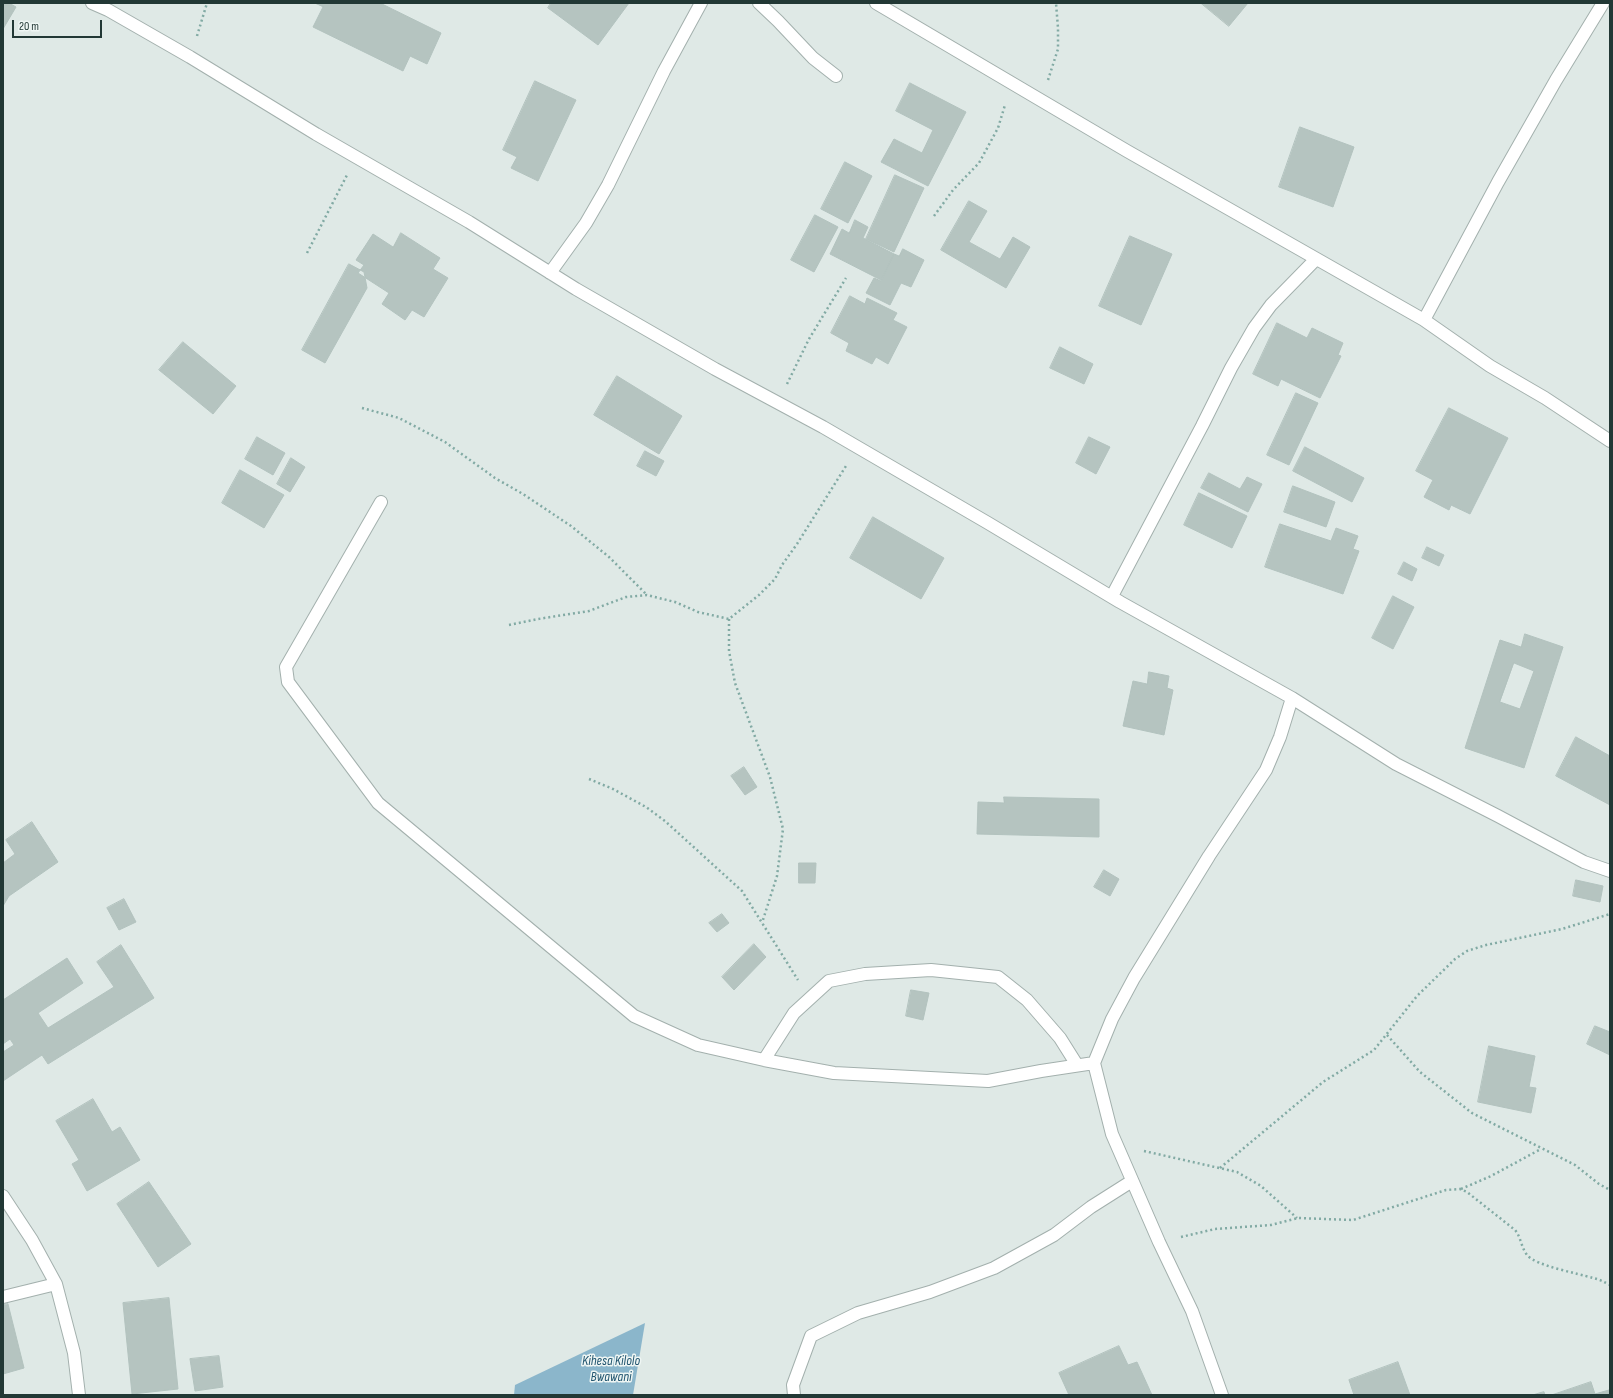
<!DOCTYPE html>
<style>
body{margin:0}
#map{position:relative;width:1613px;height:1398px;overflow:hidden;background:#dfe9e6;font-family:"Sofia Sans Condensed",sans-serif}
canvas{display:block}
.frame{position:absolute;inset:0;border:4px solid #223835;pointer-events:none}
.scale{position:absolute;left:12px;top:20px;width:90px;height:18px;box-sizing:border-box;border:2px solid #223835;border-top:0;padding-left:5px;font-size:12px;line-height:14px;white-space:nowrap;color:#223835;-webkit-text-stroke:3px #eff6f4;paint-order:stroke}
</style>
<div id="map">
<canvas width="1613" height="1398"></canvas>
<div class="frame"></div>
<div class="scale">20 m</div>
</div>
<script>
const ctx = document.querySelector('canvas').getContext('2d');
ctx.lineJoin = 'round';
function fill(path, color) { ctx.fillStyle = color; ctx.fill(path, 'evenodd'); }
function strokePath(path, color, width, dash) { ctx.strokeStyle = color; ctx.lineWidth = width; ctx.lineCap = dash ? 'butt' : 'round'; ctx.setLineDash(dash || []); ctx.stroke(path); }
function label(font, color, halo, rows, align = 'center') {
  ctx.font = font + ' "Sofia Sans Condensed",sans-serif'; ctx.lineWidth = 3; ctx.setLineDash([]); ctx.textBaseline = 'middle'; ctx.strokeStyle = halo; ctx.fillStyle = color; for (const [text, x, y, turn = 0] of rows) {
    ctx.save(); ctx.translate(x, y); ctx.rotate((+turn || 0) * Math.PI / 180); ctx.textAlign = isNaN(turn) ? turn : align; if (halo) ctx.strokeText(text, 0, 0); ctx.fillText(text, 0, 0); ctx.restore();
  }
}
fill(new Path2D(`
 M645 1323 633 1395H514L515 1385Z`), '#8bb6cb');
const building = new Path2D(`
 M3 3H9L16 7 3 29Z
 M315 3H380L441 33 427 64 410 56 403 71 313 27 323 7Z
 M551 3H629L598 45 548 8Z
 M1201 3H1248L1229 26Z
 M535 81 576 100 538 181 511 168 517 157 503 150Z
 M910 83 966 112 928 186 881 162 894 139 922 153 933 130 896 111Z
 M1300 127 1354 147 1333 207 1279 187Z
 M845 162 872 176 848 223 821 209Z
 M895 175 924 188 894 252 866 239Z
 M969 201 987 211 969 242 1000 259 1013 237 1030 247 1006 288 941 250Z
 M815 215 838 227 814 272 791 260Z
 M855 220 868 227 863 238 894 254 881 280 830 254 842 229 849 233Z
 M401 233 440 258 433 269 448 278 424 317 412 310 405 320 382 304 389 293 358 273 364 265 356 260 373 234 393 247Z
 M1130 236 1172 254 1141 325 1099 306Z
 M903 249 924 260 911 287 901 283 890 305 866 293 874 278 881 281 894 254 899 256Z
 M349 264 364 272 367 288 325 363 302 350Z
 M850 296 865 304 867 298 897 313 893 320 907 327 888 364 876 357 872 364 846 351 849 343 831 333Z
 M1277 323 1307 338 1312 328 1343 343 1338 355 1341 356 1320 398 1281 379 1278 386 1253 374Z
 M183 342 236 386 213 414 159 370Z
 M1060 347 1093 364 1084 384 1050 368Z
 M617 376 682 416 659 454 594 415Z
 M1296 393 1318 403 1289 465 1267 455Z
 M1449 408 1508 438 1470 514 1451 505 1449 510 1424 497 1433 480 1416 471Z
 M257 437 285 453 273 475 245 459Z
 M1089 437 1110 447 1096 474 1076 463Z
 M1305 447 1364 478 1352 502 1293 471Z
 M645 451 664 461 656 476 637 466Z
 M291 458 305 467 290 492 277 484Z
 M240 470 284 495 264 528 222 503Z
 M1209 473 1240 489 1247 477 1262 484 1248 512 1201 488Z
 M1293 486 1335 502 1326 527 1284 512Z
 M1199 493 1247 516 1232 548 1184 525Z
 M873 517 944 558 921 599 850 558Z
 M1280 524 1331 541 1336 528 1358 536 1353 549 1359 551 1343 594 1265 567Z
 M1427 547 1444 555 1439 566 1422 558Z
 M1404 562 1417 569 1412 581 1398 574Z
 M1393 596 1414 607 1393 649 1372 638Z
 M1525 634 1563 647 1524 768 1465 748 1500 640 1521 647ZM1514 663 1534 671 1520 709 1500 702Z
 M1149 672 1169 676 1167 688 1173 690 1164 735 1123 726 1133 681 1147 684Z
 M1576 737 1610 756V805L1556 776Z
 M744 767 757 787 745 795 731 776Z
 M1004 797 1099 799V837L977 834 978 802 1004 803Z
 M32 822 58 862 9 896 3 906V863L15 854 6 840Z
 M799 863H816L815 883H799Z
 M1104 870 1119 879 1110 896 1094 887Z
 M1576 880 1603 886 1600 902 1573 896Z
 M124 899 136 922 119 930 107 908Z
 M722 914 729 923 717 932 709 923Z
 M754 944 766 957 734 990 722 977Z
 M121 945 154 998 48 1064 42 1055 3 1081V1052L14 1045 10 1039 3 1044V1000L67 958 83 983 38 1013 48 1028 114 987 97 962Z
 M911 990 929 993 923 1020 906 1016Z
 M1595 1026 1610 1032V1055L1587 1044Z
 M1489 1046 1535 1056 1529 1087 1536 1088 1531 1113 1478 1102Z
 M93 1099 112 1132 120 1127 140 1160 87 1191 72 1164 79 1160 56 1121Z
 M149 1182 191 1244 158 1267 117 1204Z
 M169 1298 178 1389 132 1394 123 1303Z
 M8 1304 24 1368 3 1374V1305Z
 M1119 1346 1128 1365 1137 1362 1152 1395H1069L1059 1373Z
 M219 1356 223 1387 195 1391 190 1359Z
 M1398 1362 1410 1395H1354L1349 1380Z
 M1591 1382 1595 1394 1609 1390 1610 1395H1552Z
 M1544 1392 1545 1395H1533Z`);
fill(building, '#b5c4c0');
strokePath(building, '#b2c2be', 1);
const street = new Path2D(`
 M92 3 108 10 190 57 316 134 469 222 576 289 715 369 823 427 988 523 1120 602 1292 698 1396 764 1498 816 1584 862 1610 871
 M759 3 778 21 813 58 836 76
 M876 3 1127 151 1424 320 1490 366 1545 398 1610 441
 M550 273 586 223 608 185 664 71 701 3
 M1424 320 1498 182 1556 80 1603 3
 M381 502 286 667 288 682 378 803 634 1016 698 1045 764 1060 834 1073 988 1081 1041 1071 1094 1063
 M1112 596 1202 426 1231 368 1254 328 1271 305 1316 259
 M764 1060 794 1013 829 981 865 974 931 970 998 977 1027 1000 1060 1038 1077 1065
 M3 1196 32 1240 56 1284 74 1353 79 1395
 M3 1297 56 1284
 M794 1395 793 1385 811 1336 858 1313 930 1292 994 1268 1054 1235 1091 1207 1132 1181
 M1222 1395 1192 1311 1159 1242 1112 1134 1094 1063 1112 1019 1134 978 1209 856 1266 770 1280 737 1292 698`);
strokePath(street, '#a3b0ad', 14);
strokePath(new Path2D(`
 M197 36 207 3
 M1048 80 1058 49V28L1056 3
 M934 216 953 190 979 163 998 128 1005 105
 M307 253 347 175
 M787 384 809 339 846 278
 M362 408 399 418 445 442 495 478 523 494 571 526 609 557 647 595
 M729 619V651L735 683 770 777 783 829 777 876 762 923
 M509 625 538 619 589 611 626 597 647 595 675 602 698 612 729 619 759 595 775 579 782 565 797 544 846 466
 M589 779 613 789 646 807 665 821 742 891 798 980
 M1387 1035 1420 1072 1472 1113 1575 1165 1599 1184 1610 1190
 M1144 1151 1237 1172 1261 1186 1297 1218
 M1220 1168 1323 1082 1374 1050 1417 996 1455 959 1467 951 1486 945 1562 929 1610 914
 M1461 1189 1491 1176 1541 1149
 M1181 1237 1215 1229 1271 1225 1298 1218 1353 1220 1446 1190 1460 1189 1467 1192 1515 1230C1521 1237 1521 1247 1527 1255 1536 1266 1577 1273 1593 1278 1599 1279 1604 1282 1610 1285`), '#82aaa4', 2.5, [2, 3]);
strokePath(street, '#fff', 12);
label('italic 14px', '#21556f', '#eff6f4', [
 ["Kihesa Kilolo",611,1361],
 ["Bwawani",611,1377]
]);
</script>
